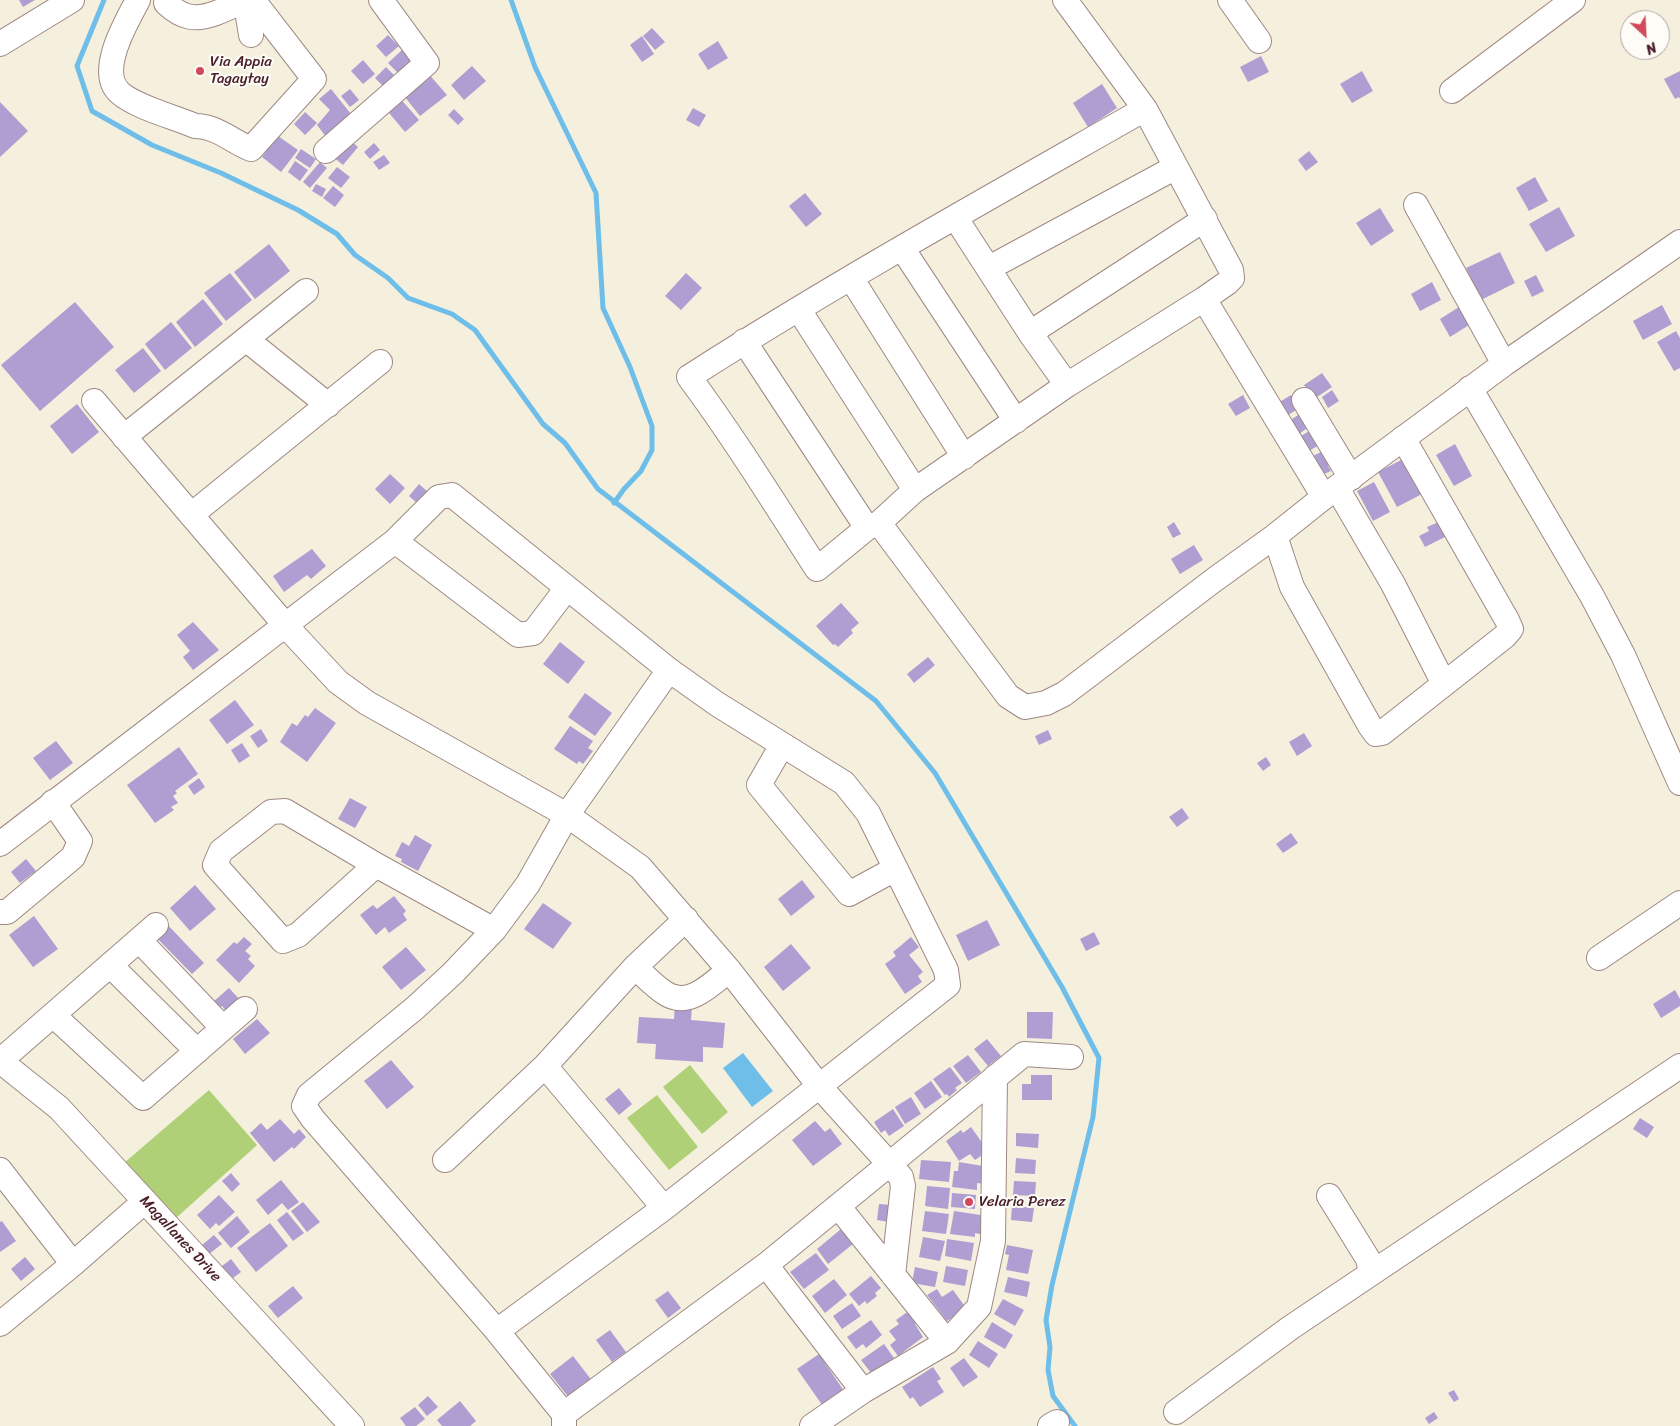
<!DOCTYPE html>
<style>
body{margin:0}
#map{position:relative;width:1680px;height:1426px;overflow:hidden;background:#f4f0dd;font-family:Sriracha,sans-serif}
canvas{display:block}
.north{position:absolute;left:1620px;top:10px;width:50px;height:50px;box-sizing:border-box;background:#fdfcf7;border:1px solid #b5a4a5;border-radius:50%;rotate:155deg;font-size:14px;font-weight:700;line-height:20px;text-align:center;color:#4a1f2b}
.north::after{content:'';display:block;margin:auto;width:18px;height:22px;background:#d1495b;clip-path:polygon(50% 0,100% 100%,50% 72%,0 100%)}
</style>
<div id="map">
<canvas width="1680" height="1426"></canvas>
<div class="north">N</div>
</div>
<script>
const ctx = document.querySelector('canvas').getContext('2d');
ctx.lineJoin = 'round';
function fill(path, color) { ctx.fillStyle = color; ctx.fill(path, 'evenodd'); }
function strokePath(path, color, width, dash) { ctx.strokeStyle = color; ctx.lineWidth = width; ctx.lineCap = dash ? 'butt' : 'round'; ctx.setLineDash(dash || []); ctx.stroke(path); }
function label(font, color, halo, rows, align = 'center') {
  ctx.font = font + ' Sriracha,sans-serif'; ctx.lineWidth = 4; ctx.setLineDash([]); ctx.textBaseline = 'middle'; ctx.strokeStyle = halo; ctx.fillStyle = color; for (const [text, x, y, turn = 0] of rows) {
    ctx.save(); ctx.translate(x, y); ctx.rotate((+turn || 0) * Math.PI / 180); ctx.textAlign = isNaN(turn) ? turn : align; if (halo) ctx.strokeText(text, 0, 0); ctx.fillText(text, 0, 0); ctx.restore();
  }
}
fill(new Path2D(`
 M690 1065 728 1112 702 1134 663 1087Z
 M209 1090 257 1145 175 1219 124 1163Z
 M657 1095 698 1147 669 1170 627 1118Z`), '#b0d078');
fill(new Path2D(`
 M743 1053 773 1091 752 1107 723 1068Z`), '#6ebee9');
strokePath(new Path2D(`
 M104 0 77 66 92 111 152 145 221 173 298 210 337 234 355 255 388 278 408 298 452 314 475 330 543 424 565 443 598 489 876 701 935 773 1062 987 1099 1058 1093 1117 1052 1285 1046 1320 1050 1347 1048 1370 1053 1396 1075 1426
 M511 0 535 67 596 193 603 308 630 367 652 426V450L641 471 624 489 614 503`), '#6ebee9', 5);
fill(new Path2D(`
 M19 0H35L23 7Z
 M652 28 665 42 655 50 643 36Z
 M388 35 399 46 386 57 376 46Z
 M642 36 654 54 642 62 630 45Z
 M718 41 728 58 708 70 698 54Z
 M402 50 415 65 402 77 388 63Z
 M1261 56 1269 72 1248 82 1240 67Z
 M363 60 375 74 363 84 351 71Z
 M472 66 486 81 464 100 451 85Z
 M386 67 397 78 386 89 375 78Z
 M1362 71 1373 91 1352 103 1340 84Z
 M1680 71V99L1679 97 1675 99 1664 79Z
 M427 72 447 95 420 116 401 92Z
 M1102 84 1117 108 1088 127 1073 103Z
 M331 89 355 119 330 142 317 125 330 110 319 99Z
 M350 89 359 100 350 107 341 96Z
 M398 96 419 120 405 132 385 108Z
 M0 102 28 131 0 157Z
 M693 108 706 115 699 127 686 120Z
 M454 109 464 119 458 125 448 115Z
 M305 112 317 123 305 135 294 124Z
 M278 136 298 150 281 172 262 157Z
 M346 137 358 147 343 165 332 156Z
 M374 143 380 150 370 159 364 152Z
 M301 149 316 159 310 168 295 158Z
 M1309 151 1318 162 1306 171 1298 160Z
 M384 155 390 163 379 170 373 162Z
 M295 161 308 170 300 181 288 172Z
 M320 162 327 168 310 188 303 182Z
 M337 167 350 177 341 188 328 178Z
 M1535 177 1548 201 1529 211 1516 188Z
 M316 184 326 189 322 197 312 191Z
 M333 186 344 195 335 207 323 198Z
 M805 193 822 214 806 227 789 206Z
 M1559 207 1575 236 1546 252 1529 224Z
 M1380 208 1394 231 1371 246 1356 223Z
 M269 244 290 271 255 299 234 272Z
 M1500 252 1515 283 1481 300 1466 268Z
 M230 273 252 300 226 321 204 293Z
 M686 273 702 288 681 310 665 296Z
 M1536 275 1544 291 1532 297 1524 281Z
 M1432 282 1441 300 1420 311 1411 294Z
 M203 299 223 324 195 347 176 322Z
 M75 302 114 347 40 411 1 365Z
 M1662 305 1672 324 1643 340 1633 321Z
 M1459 307 1469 325 1450 337 1440 319Z
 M171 322 192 348 165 370 145 344Z
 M1676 331 1680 338V368L1674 371 1657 342Z
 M143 348 161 371 134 393 115 370Z
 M1322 373 1332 387 1314 399 1304 385Z
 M1332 390 1339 401 1328 408 1322 397Z
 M1243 395 1250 408 1236 416 1228 404Z
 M1291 395 1299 408 1282 419 1273 406Z
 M77 404 99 432 72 454 50 426Z
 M1301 413 1310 426 1295 437 1286 423Z
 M1313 429 1321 444 1307 452 1299 437Z
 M1455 444 1472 476 1454 486 1436 455Z
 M1327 449 1334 463 1328 466 1331 471 1322 475 1313 456Z
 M1403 459 1422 494 1397 507 1378 472Z
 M390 474 405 488 390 504 375 489Z
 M1374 482 1390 512 1373 521 1357 491Z
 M419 484 428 492 418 504 409 496Z
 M1441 521 1449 535 1425 547 1419 536 1429 531 1427 527Z
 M1174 522 1181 534 1173 538 1167 527Z
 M1194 545 1203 560 1180 574 1171 559Z
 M312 549 326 566 311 579 307 575 284 592 273 576Z
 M841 603 859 623 851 630 853 633 838 647 835 644 833 645 816 626Z
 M193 622 219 650 193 670 183 657 190 651 177 635Z
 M560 642 585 662 568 684 543 664Z
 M928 657 935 665 914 683 907 674Z
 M585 693 612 713 595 736 568 717Z
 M235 700 254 725 227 744 209 720Z
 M315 708 336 723 307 762 280 742 292 723 297 726 305 715 308 717Z
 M570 726 593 741 588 748 593 751 583 764 579 761 577 764 554 749Z
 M261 729 268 741 258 748 250 736Z
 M1048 730 1052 739 1039 745 1035 736Z
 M1304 733 1312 746 1297 756 1289 742Z
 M56 741 73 763 50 780 33 758Z
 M242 743 250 756 239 763 231 750Z
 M179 747 198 774 175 791 177 793 173 796 178 803 171 807 174 810 155 823 127 785Z
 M1266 757 1271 765 1263 771 1257 763Z
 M199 778 205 787 194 795 188 786Z
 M350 798 367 807 355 828 338 819Z
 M1182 808 1189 818 1177 827 1169 817Z
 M1291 833 1298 843 1283 853 1276 844Z
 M415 835 432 845 418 871 401 862 402 859 395 856 402 842 409 846Z
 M26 859 36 871 20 883 11 872Z
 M802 880 815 897 791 916 778 899Z
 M195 885 216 909 190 931 170 908Z
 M394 896 406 911 403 914 407 920 389 933 385 927 376 935 360 915 373 905 377 909Z
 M543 903 572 923 553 949 524 929Z
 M34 916 58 949 33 967 9 935Z
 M987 920 1000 945 968 961 956 935Z
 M164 921 204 963 192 974 152 933Z
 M1094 932 1100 944 1086 951 1080 939Z
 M244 937 252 944 245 951 251 956 248 959 255 966 239 983 216 960 234 942 237 944Z
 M911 937 919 947 909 955 923 972 918 976 922 982 905 994 885 964 896 956 893 952Z
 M791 944 811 968 783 991 764 967Z
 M406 947 426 970 401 990 382 967Z
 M229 988 241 1001 227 1012 222 1006 219 1008 213 1002Z
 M1675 990 1680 999V1006L1661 1018 1653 1004Z
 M675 1004 692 1005 691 1020 725 1023 723 1048 703 1047V1062L655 1059 656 1044 637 1043 639 1017 674 1019Z
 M1027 1012H1053L1052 1039 1027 1038Z
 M257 1019 270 1033 245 1054 233 1039Z
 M987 1039 1001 1056 988 1066 974 1049Z
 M968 1055 981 1072 966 1083 953 1066Z
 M391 1060 414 1087 387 1109 364 1081Z
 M950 1067 962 1083 955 1088 957 1090 949 1097 947 1094 945 1095 933 1079Z
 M1031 1075H1052V1100H1022V1084H1031Z
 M931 1081 942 1097 925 1109 914 1093Z
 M619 1088 632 1104 619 1115 605 1099Z
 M911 1097 921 1114 905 1124 895 1107Z
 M893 1109 904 1126 889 1136 885 1130 881 1133 874 1122Z
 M1640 1118 1654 1127 1647 1138 1633 1129Z
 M280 1119 294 1134 299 1129 306 1137 294 1149 292 1147 274 1162 250 1133 261 1123 267 1130Z
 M815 1121 825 1132 830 1128 842 1144 813 1166 792 1140Z
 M971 1127 988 1151 975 1160 970 1154 959 1161 946 1141 961 1130 963 1133Z
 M1016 1133 1039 1134 1038 1148 1016 1146Z
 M1016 1158 1036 1160 1035 1174 1015 1173Z
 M921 1160 951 1162 949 1182 919 1179Z
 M959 1162 989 1167 987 1184 977 1183V1190L952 1187 954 1171H958Z
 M231 1173 240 1184 232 1192 222 1181Z
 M281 1180 299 1202 288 1210 282 1203 268 1215 256 1200Z
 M1014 1181 1036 1182 1035 1196 1013 1195Z
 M927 1186 950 1188 948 1209 925 1206Z
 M952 1193 976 1195 975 1209 951 1207Z
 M219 1195 235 1212 219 1226 216 1223 210 1229 197 1215Z
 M303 1202 320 1222 307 1232 291 1211Z
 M879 1204 891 1205 889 1222 877 1220Z
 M1012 1206 1034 1208 1032 1222 1011 1220Z
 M925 1211 949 1214 946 1234 922 1231Z
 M954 1211 987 1216 984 1235 975 1233V1237L950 1234Z
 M287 1212 304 1233 293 1241 277 1220Z
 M237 1216 250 1232 231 1248 218 1233Z
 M2 1221 16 1241 0 1252V1222Z
 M270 1223 288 1246 256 1272 237 1248Z
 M841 1229 853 1244 828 1264 817 1249Z
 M214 1235 222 1244 209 1254 202 1245Z
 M923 1237 945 1241 940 1261 919 1257Z
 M947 1239 974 1243 971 1261 945 1256Z
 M1007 1245 1033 1250 1028 1274 1006 1270 1009 1255 1005 1254Z
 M816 1253 829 1270 804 1289 790 1272Z
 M25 1257 35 1269 21 1281 11 1269Z
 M231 1259 241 1272 229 1281 218 1269Z
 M946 1266 968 1270 965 1286 943 1282Z
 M915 1267 938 1272 935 1287 912 1283Z
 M871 1276 881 1288 875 1293 877 1296 867 1304 865 1301 859 1306 849 1294Z
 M1008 1277 1030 1282 1027 1297 1004 1292Z
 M834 1279 847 1295 825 1313 812 1296Z
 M293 1286 303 1298 278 1318 268 1306Z
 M937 1289 942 1297 953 1290 966 1308 947 1321 927 1295Z
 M668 1291 681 1308 668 1318 655 1300Z
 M1003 1299 1024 1310 1015 1326 994 1314Z
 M852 1303 861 1316 842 1329 833 1316Z
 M913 1308 921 1319 915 1324 923 1337 898 1356 890 1345 896 1340 889 1331 899 1324 896 1320Z
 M871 1320 882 1335 866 1348 863 1344 856 1349 847 1337Z
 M992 1322 1013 1335 1005 1349 984 1337Z
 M610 1330 626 1352 612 1362 596 1340Z
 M978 1341 998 1354 989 1368 969 1355Z
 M884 1344 894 1358 872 1374 861 1360Z
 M819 1354 846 1394 825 1409 797 1369Z
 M573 1356 593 1382 570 1399 550 1374Z
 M964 1358 978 1377 963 1387 950 1368Z
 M933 1367 941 1379 937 1381 944 1392 920 1407 913 1397 910 1399 902 1387Z
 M1454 1390 1459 1399 1454 1402 1448 1393Z
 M428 1396 438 1407 427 1416 418 1405Z
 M460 1401 476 1421 470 1426H442L437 1420Z
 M415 1407 425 1419 416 1426H406L400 1418Z
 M1434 1412 1438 1418 1429 1424 1425 1418Z`), '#ae9ed2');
const minor = new Path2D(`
 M138 0C127 21 96 72 120 93 136 107 174 117 195 126 217 126 231 141 251 149L314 79 253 0
 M168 0 166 3C182 18 195 21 216 13 230 8 230 5 246 4
 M248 0 246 4 251 35
 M1065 0 1145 109 1231 270 1232 278 1227 283 1204 299 1067 385 915 490 879 523 867 528 817 569C775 504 735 439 689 377 837 282 992 196 1145 109
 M1230 0 1259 41
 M0 44 72 0
 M1452 91 1573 0
 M326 151 427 63 381 0
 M1416 205 1504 364
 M955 217 1030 333 1067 385
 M902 248 1016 421
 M989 268 1176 167
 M851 278 964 457
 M1204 299 1324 497
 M799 310 915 490
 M1030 333 1205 219
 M247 340 328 405
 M744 341 867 528
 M1470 388 1592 596 1623 655 1680 783
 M1304 400 1351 478
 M94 401 286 626 338 682 367 703 567 815 640 867 729 970 820 1087 901 1177 903 1186 893 1275
 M124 437 306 291
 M1337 488 1393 584 1444 684
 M191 515 380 362
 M879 523 1008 696 1025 707 1046 703 1064 694 1214 580 1275 536 1324 497 1504 364 1680 242
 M1275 536 1292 587 1370 726 1376 734 1382 733 1505 636 1511 629 1507 620 1403 438
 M395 541 518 635 533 633 567 588
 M782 745 759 785 849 894 895 869
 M0 844 395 541 439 497 452 495 669 670 717 704 844 783 868 813 946 970 948 985 664 1208 497 1331
 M376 865 298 935 283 941 215 865 221 851 271 812 285 811 376 865 494 930
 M0 912H7L73 857 80 841 53 802
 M139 940 223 1028
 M1599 958 1680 903
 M110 965 197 1051
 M635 967C645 976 654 986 665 993 688 1009 712 984 729 970
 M53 1015 143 1098 245 1009
 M0 1061 59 1108 352 1426
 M0 1061 156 925
 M545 1066 664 1208
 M445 1160 545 1066 635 967 686 919
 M0 1170 73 1264
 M1329 1196 1368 1259 1371 1273
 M838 1206 947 1342
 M766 1265 863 1391
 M0 1324 73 1264 145 1201
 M1176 1412 1290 1328 1680 1066
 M564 1414 766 1265 1024 1054 1071 1057
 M564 1426V1414L497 1331 313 1119 304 1106 309 1095 415 1008 453 973 494 930 528 884 567 815 669 670
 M812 1426 863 1391 947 1342 979 1307 993 1241 995 1077
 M1050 1426 1057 1422`);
strokePath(minor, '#9f8884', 26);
strokePath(minor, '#fff', 24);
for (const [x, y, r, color] of [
 [200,71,5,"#d1495b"],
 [969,1202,5,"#d1495b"]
]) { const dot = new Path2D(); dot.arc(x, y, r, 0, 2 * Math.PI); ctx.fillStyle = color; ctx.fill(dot); strokePath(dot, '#fdfcf7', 2); }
label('15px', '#4a1f2b', '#fdfcf7', [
 ["Via Appia",210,62],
 ["Tagaytay",210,79],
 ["Velaria Perez",979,1202]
], 'left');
label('15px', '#4a1f2b', '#fdfcf7', [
 ["Magallanes Drive",180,1239,47]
]);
</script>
